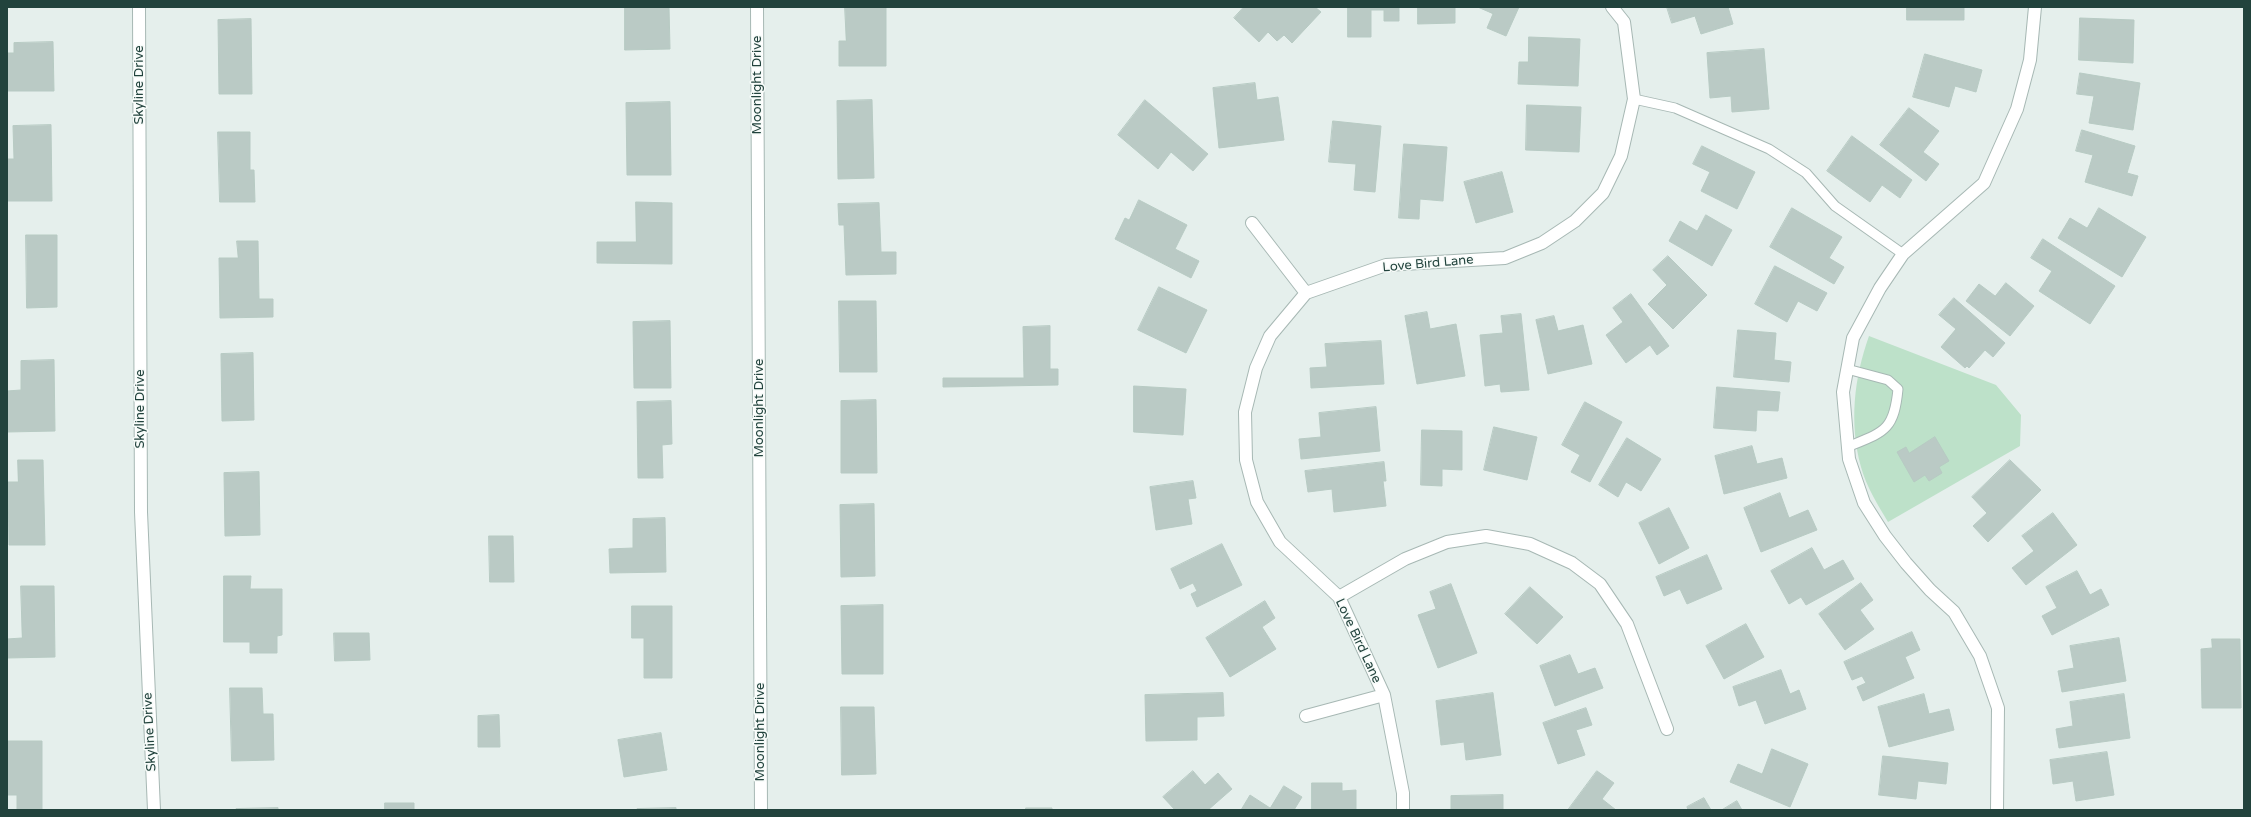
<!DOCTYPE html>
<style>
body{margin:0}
#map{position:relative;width:2251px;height:817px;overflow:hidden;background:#e5efec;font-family:"Varela Round",sans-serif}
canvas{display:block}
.frame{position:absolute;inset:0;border:8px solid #22433d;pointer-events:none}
</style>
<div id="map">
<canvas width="2251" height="817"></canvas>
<div class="frame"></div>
</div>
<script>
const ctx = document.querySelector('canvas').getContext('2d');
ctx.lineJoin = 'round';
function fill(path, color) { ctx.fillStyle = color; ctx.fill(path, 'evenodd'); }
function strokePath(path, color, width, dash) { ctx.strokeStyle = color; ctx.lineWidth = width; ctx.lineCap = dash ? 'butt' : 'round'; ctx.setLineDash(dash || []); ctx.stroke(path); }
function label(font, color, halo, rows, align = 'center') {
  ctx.font = font + ' "Varela Round",sans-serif'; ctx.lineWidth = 3; ctx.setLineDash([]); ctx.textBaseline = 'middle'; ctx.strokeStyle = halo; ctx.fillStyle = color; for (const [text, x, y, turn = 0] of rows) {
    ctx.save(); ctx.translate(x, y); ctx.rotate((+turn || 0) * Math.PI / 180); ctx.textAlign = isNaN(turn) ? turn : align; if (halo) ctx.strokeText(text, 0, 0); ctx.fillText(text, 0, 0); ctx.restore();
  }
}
fill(new Path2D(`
 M1869 336 1996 385 2021 415 2020 446 1888 522C1878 505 1866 486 1861 467 1849 423 1854 378 1869 336Z`), '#bde1c9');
const building = new Path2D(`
 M625 7H669L670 49 625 50Z
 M845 7H886V66H839V41H846Z
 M1244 7H1315L1321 12 1292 43 1284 35 1277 41 1268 32 1259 42 1234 18Z
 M1348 7H1399V21H1384V10H1371V37H1348Z
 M1418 7H1455V23L1418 24Z
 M1478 7H1519L1506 36 1487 28 1493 14Z
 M1667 7H1728L1733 24 1701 34 1695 16 1672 23Z
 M1907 7H1964V20H1907Z
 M2080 18 2134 20 2133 63 2079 60Z
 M251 19 252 94H219L218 20Z
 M1529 37 1580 39 1578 86 1518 84 1519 62H1528Z
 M53 42 54 91H7V53H14V43Z
 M1764 49 1769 109 1732 112 1731 96 1710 98 1707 53Z
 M1925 54 1982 70 1976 92 1955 86 1949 107 1913 97Z
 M2080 73 2140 83 2133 130 2089 123 2094 96 2077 94Z
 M1255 83 1257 100 1278 97 1284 140 1219 148 1213 88Z
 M872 100 874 178 838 179 837 101Z
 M1145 100 1208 154 1193 171 1171 152 1158 169 1118 135Z
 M670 102 671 175H627L626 103Z
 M1527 105 1581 107 1579 152 1526 150Z
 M1909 108 1939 131 1923 152 1939 164 1926 181 1880 145Z
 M1333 121 1381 126 1375 192 1354 190 1356 164 1329 162Z
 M51 125 52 201H7V159H14L13 126Z
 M2082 130 2135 146 2127 173 2138 176 2132 196 2085 182 2093 155 2076 151Z
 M218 132H250V170H254L255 202H220Z
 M1852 136 1912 180 1900 198 1882 185 1870 202 1827 171Z
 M1404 144 1447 147 1443 201 1420 199 1419 219 1399 218Z
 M1702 146 1755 172 1737 209 1701 191 1710 172 1693 164Z
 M1502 172 1513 212 1476 223 1464 182Z
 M1139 200 1187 225 1175 249 1199 261 1191 278 1115 239 1125 218 1129 220Z
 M636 202 672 203V264L597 263V242H636Z
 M879 203 881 252H896V274L846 275 844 225H839L838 204Z
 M1792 208 1842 237 1829 258 1844 267 1834 284 1770 247Z
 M2099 208 2146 237 2122 277 2058 238 2070 218 2087 228Z
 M1706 215 1732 230 1712 266 1669 241 1680 221 1697 231Z
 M26 235H57V307L27 308Z
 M2043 239 2115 286 2090 324 2039 291 2052 271 2031 258Z
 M237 241H258L259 299H273V317L220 318 219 258H238Z
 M1668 256 1707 295 1673 329 1648 304 1667 285 1653 270Z
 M1775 266 1827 293 1817 311 1798 301 1787 322 1755 304Z
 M2006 283 2034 306 2010 336 1966 301 1979 284 1995 296Z
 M1159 287 1207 310 1186 353 1138 330Z
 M1631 294 1669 346 1657 355 1650 345 1626 363 1606 335 1623 322 1613 308Z
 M1954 298 2005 343 1993 357 1985 350 1969 368 1967 366 1965 368 1941 347 1956 329 1939 315Z
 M839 301H876L877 372H840Z
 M1427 312 1430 329 1456 324 1465 376 1417 384 1405 316Z
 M1521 314 1529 390 1501 392 1500 384 1485 386 1480 335 1503 333 1501 316Z
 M1554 316 1558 331 1583 325 1592 364 1548 374 1536 320Z
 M670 321 671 388H634L633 322Z
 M1050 326V369H1058V385L943 387V378H1024L1023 327Z
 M1738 330 1776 333 1774 360 1791 362 1789 382 1734 377Z
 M1381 341 1384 384 1311 388 1310 368 1327 367 1325 344Z
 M253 353 254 420 222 421 221 354Z
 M54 360 55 431 7 432V391L21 390V361Z
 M1134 386 1186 389 1183 435 1134 432Z
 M1717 387 1780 392 1778 411 1757 410 1756 431 1714 428Z
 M876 400 877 473H841V401Z
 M671 401 672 444 662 445 663 478H638L637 402Z
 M1585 402 1622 422 1590 482 1571 472 1580 455 1562 445Z
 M1376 407 1380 451 1301 459 1299 439 1321 437 1319 413Z
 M1494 427 1537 437 1527 480 1484 470Z
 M1422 430 1462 431V470L1442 469V486L1421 485Z
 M1935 437 1949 461 1939 467 1942 473 1929 481 1925 475 1914 482 1897 452 1906 447 1909 453Z
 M1627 438 1661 459 1641 491 1626 482 1618 497 1599 485Z
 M1752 446 1757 464 1782 458 1787 478 1724 494 1715 456Z
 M18 460H43L45 545H9L8 482H18Z
 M2010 460 2041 490 1988 542 1973 526 1987 513 1972 497Z
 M1384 462 1386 481H1383L1386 506 1334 512 1332 489 1308 492 1305 471Z
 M259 472 260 535 225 536 224 473Z
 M1193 481 1196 498 1188 499 1192 524 1156 530 1150 487Z
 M1780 493 1789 518 1808 510 1817 530 1761 552 1744 508Z
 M874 504 875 576 841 577 840 505Z
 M1669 508 1689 548 1659 564 1639 523Z
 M2053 513 2077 545 2026 585 2012 568 2034 551 2022 536Z
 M665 518 666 572 610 573 609 549 633 548V519Z
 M489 536H513L514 582H490Z
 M1222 544 1242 585 1197 607 1191 594 1197 591 1193 583 1180 589 1171 569Z
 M1812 548 1824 570 1843 560 1854 579 1806 605 1801 597 1789 604 1771 571Z
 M1707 555 1722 589 1687 604 1680 589 1664 596 1656 577Z
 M2077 571 2090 595 2101 589 2109 605 2052 635 2042 616 2057 608 2046 587Z
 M224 576H251L250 589H282V635L277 636V653H250V642H224Z
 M1861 583 1873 600 1860 610 1874 629 1845 650 1819 614Z
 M1451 584 1477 653 1438 668 1418 615 1436 609 1430 592Z
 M21 586H54L55 657 7 658V639L22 638Z
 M1530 587 1563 617 1537 644 1505 614Z
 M1265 601 1275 618 1262 627 1276 649 1230 677 1206 638Z
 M883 605V674H842L841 606Z
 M632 606H672V678H644V638H632Z
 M1746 624 1764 657 1724 679 1706 646Z
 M1912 632 1920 650 1905 657 1914 678 1863 701 1857 687 1866 683 1862 676 1852 680 1844 662Z
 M334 633H369L370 660 335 661Z
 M2119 638 2126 681 2062 692 2058 671 2074 668 2070 646Z
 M2212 639H2240L2241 708H2202L2201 649 2212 648Z
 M1570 655 1578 674 1595 668 1603 688 1555 706 1540 666Z
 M1781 670 1790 694 1799 690 1806 709 1765 724 1756 700 1739 706 1733 687Z
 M230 688H262L263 714H273L274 760 232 761Z
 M1223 693 1224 716 1197 717V740L1146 741 1145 695Z
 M1493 693 1501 755 1466 760 1464 742 1441 745 1436 701Z
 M1924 694 1929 714 1949 709 1954 730 1889 747 1878 707Z
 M2124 694 2130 738 2059 748 2056 729 2073 726 2070 702Z
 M841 707H874L876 774 842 775Z
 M1586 708 1592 725 1576 730 1585 755 1558 764 1543 723Z
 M499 715 500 747H478V716Z
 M661 733 667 770 624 777 618 740Z
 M7 741H42V810H17V795H7Z
 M1772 749 1808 764 1790 807 1730 782 1738 764 1762 774Z
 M2107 752 2114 795 2076 801 2073 781 2053 784 2050 760Z
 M1883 756 1948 763 1946 784 1918 781 1916 799 1879 795Z
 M1193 771 1205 785 1218 773 1232 789 1208 810H1175L1163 797Z
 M1597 771 1614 783 1602 799 1616 810H1568Z
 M1312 783H1342V791L1356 790V810H1312Z
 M1284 786 1302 797 1294 810H1241L1250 795 1270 808Z
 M1503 795V810H1451V796Z
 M1704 798 1711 810H1688L1687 807Z
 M1737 801 1742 810H1722Z
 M385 803H414V810H385Z
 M278 808V810H236V809Z
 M676 808V810H637V809Z
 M1026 808H1052V810H1026Z`);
fill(building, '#bacac5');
strokePath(building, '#b7cac3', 1);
const lane = new Path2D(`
 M1634 99 1675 108 1769 149 1806 173 1835 206 1903 254
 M1847 369 1888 380 1898 389C1894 431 1884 432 1847 447`);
const street = new Path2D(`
 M139 7 141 512 154 810
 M757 7 761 810
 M1252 223 1306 293
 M1339 597 1405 559 1447 542 1486 536 1530 544 1572 563 1600 584 1627 624 1667 729
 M1306 716 1384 695
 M1403 810V793L1384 695 1339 597 1280 542 1257 502 1246 460 1245 412 1256 368 1270 336 1306 293 1386 265 1505 258 1542 243 1575 221 1603 193 1621 156 1634 99 1624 22 1612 7
 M1997 810 1998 708 1980 656 1954 612 1930 590 1906 563 1885 536 1864 503 1849 459 1843 392 1853 338 1880 288 1903 254 1984 183 2017 109 2030 60 2035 7`);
strokePath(lane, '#a7b8b4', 11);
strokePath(street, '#a7b8b4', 14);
strokePath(lane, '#fff', 9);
strokePath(street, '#fff', 12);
label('13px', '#22433d', '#f7fbf9', [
 ["Skyline Drive",140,85,-90],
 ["Moonlight Drive",758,85,-90],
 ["Love Bird Lane",1428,264,-5],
 ["Moonlight Drive",760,408,-90],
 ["Skyline Drive",141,409,-90],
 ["Love Bird Lane",1358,641,65],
 ["Skyline Drive",150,732,-93],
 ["Moonlight Drive",761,732,-90]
]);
</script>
